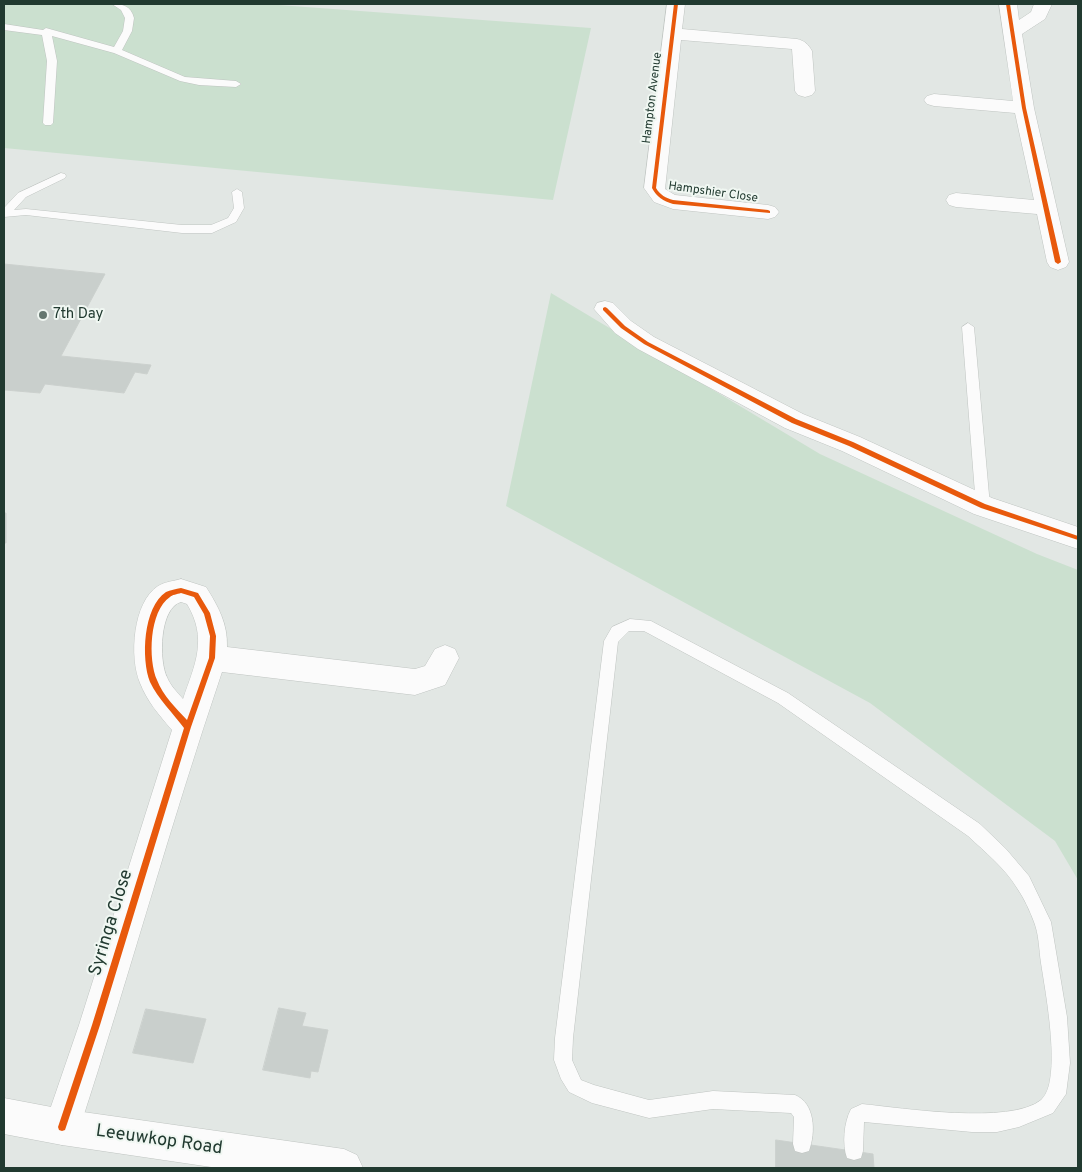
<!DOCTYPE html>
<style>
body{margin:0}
#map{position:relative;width:1082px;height:1172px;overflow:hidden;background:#e2e7e4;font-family:Overpass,sans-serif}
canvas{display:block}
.frame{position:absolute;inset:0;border:5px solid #213a30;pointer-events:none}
</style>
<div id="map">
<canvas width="1082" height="1172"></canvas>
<div class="frame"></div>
</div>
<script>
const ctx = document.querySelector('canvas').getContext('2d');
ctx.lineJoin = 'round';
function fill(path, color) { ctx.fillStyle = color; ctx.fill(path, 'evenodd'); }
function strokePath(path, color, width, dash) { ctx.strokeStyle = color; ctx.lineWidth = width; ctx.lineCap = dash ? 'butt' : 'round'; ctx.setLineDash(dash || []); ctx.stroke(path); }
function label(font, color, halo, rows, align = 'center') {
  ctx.font = font + ' Overpass,sans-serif'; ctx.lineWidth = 4; ctx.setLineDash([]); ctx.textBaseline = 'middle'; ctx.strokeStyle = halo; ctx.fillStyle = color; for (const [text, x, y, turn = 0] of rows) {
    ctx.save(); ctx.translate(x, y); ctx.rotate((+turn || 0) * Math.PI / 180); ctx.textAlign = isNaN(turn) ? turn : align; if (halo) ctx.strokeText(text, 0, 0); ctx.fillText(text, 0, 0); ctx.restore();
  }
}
fill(new Path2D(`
 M4 4H265L591 28 553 200 4 148Z
 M551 293 820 454 1037 554 1078 570V880L1055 841 870 703 506 506Z`), '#cbe0cf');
const building = new Path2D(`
 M4 264 105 274 61 356 151 365 147 374 135 372 124 393 45 384 40 393 5 390 4 392Z
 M4 513H6V543H4Z
 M279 1008 306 1013 302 1026 328 1030 318 1072 311 1071 310 1078 263 1070Z
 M146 1009 206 1019 193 1063 133 1053Z
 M776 1140 873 1154 874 1168H776Z`);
fill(building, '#c9cfcc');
strokePath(building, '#cbd0cd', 1);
const service = new Path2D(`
 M112 4C123 4 131 6 134 18L132 31 122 50 185 77 236 81 241 84 236 87 199 85 180 81 114 53 52 36 57 61 53 123 51 125H45L43 123 47 61 42 35 4 30V24L43 30 46 28 114 47 123 31 125 18 121 10Z
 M61 173 65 174 66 176 65 178 26 197 14 210 26 209 182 225H211L228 218 234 208 232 192 237 189 242 192 244 208 236 222 212 233H182L26 215 4 217V208L18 193Z
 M968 323 974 327 990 506 988 510 983 511 978 510 976 506 962 327Z
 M630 619 651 621 788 693 980 824 1006 849 1029 876 1051 922 1067 1017 1070 1063 1066 1094 1053 1113 1019 1127 997 1132H972L864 1122 863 1151 861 1158 854 1160 847 1158C842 1144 844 1122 851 1109L862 1104C902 1108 1010 1125 1041 1100 1063 1082 1045 990 1041 963 1039 950 1039 934 1034 922 1030 911 1024 898 1017 888 1005 868 985 852 968 836L778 703 644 631H629L618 642 573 1038 572 1060 581 1080 594 1085 649 1100 713 1091 795 1095C815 1103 816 1132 809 1151L802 1153 795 1151 793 1144 794 1117 791 1113 713 1109 649 1118 592 1103 569 1092 561 1079 554 1060 555 1038 604 641 612 627Z`);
const minor = new Path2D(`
 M667 4H685L682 29 797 39C805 41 808 44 812 51L815 91 812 95 805 97 798 95 795 91 792 49 681 40 665 189 675 195 768 205 775 207 779 212 775 217 768 219 673 209 654 202 644 188Z
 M999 4H1017L1019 20 1031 12 1034 4H1052L1045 19 1022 34 1034 108 1069 262 1066 267 1058 270 1050 267 1047 262 1037 214 956 207 949 205 946 200 949 195 956 193 1034 200 1015 113 934 106 927 104 924 100 927 96 934 94 1013 101Z
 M605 301 613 303 631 321 654 337 803 414 860 437 992 498 1078 527V549L974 514 842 451 785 428 638 349 615 333 594 309 597 303Z
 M181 579 206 587C218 606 228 624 227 647L415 669 425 666 435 649 445 645 455 649 459 658 445 685 415 695 222 672C171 822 129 976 80 1127L75 1140 62 1145 49 1140 44 1127 79 1025 172 730C159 715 147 701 140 683 129 657 133 602 158 586 164 582 174 581 181 579ZM181 602 187 604C208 639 195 664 183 699 177 692 170 685 167 677 159 661 159 608 181 602Z`);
const tertiary = new Path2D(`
 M4 1098 62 1109 344 1149 357 1155 363 1168H218L62 1145 4 1134Z`);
strokePath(service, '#bfc4c1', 1);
strokePath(minor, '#bfc4c1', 1);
strokePath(tertiary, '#bfc4c1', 1);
fill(service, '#fbfbfb');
fill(minor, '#fbfbfb');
fill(tertiary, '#fbfbfb');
fill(new Path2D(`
 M674 4H678L656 188C660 195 666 198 673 200L768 210 770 211V213L673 204C663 201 657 197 652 188Z
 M1006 4H1010L1026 108 1061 262 1058 264 1055 262 1022 108Z
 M605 307 607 308 625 326 648 342 796 419 853 442 985 504 1078 536V540L981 508 849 446 792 423 644 344 621 328 603 310V308Z
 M181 588 198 593 210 613 216 636 215 658 191 727 100 1025 65 1130 62 1131 59 1130 58 1127 92 1025 184 728C173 713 158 699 150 682 141 659 143 607 166 592 170 590 176 589 181 588ZM181 593 194 597 204 614 210 636 209 658 187 720C176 708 163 696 157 680 148 660 149 611 170 597 172 595 177 594 181 593Z`), '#e8590c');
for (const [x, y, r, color] of [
 [43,315,5,"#65776f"]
]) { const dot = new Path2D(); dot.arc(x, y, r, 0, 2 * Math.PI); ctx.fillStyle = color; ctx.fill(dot); strokePath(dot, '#f0f7f2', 2); }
label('12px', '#213a30', '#f0f7f2', [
 ["Hampton Avenue",653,98,-83],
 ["Hampshier Close",713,193,8]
]);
label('15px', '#213a30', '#f0f7f2', [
 ["7th Day",53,315]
], 'left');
label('18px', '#213a30', '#f0f7f2', [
 ["Syringa Close",112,923,-73],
 ["Leeuwkop Road",159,1141,8]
]);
</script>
